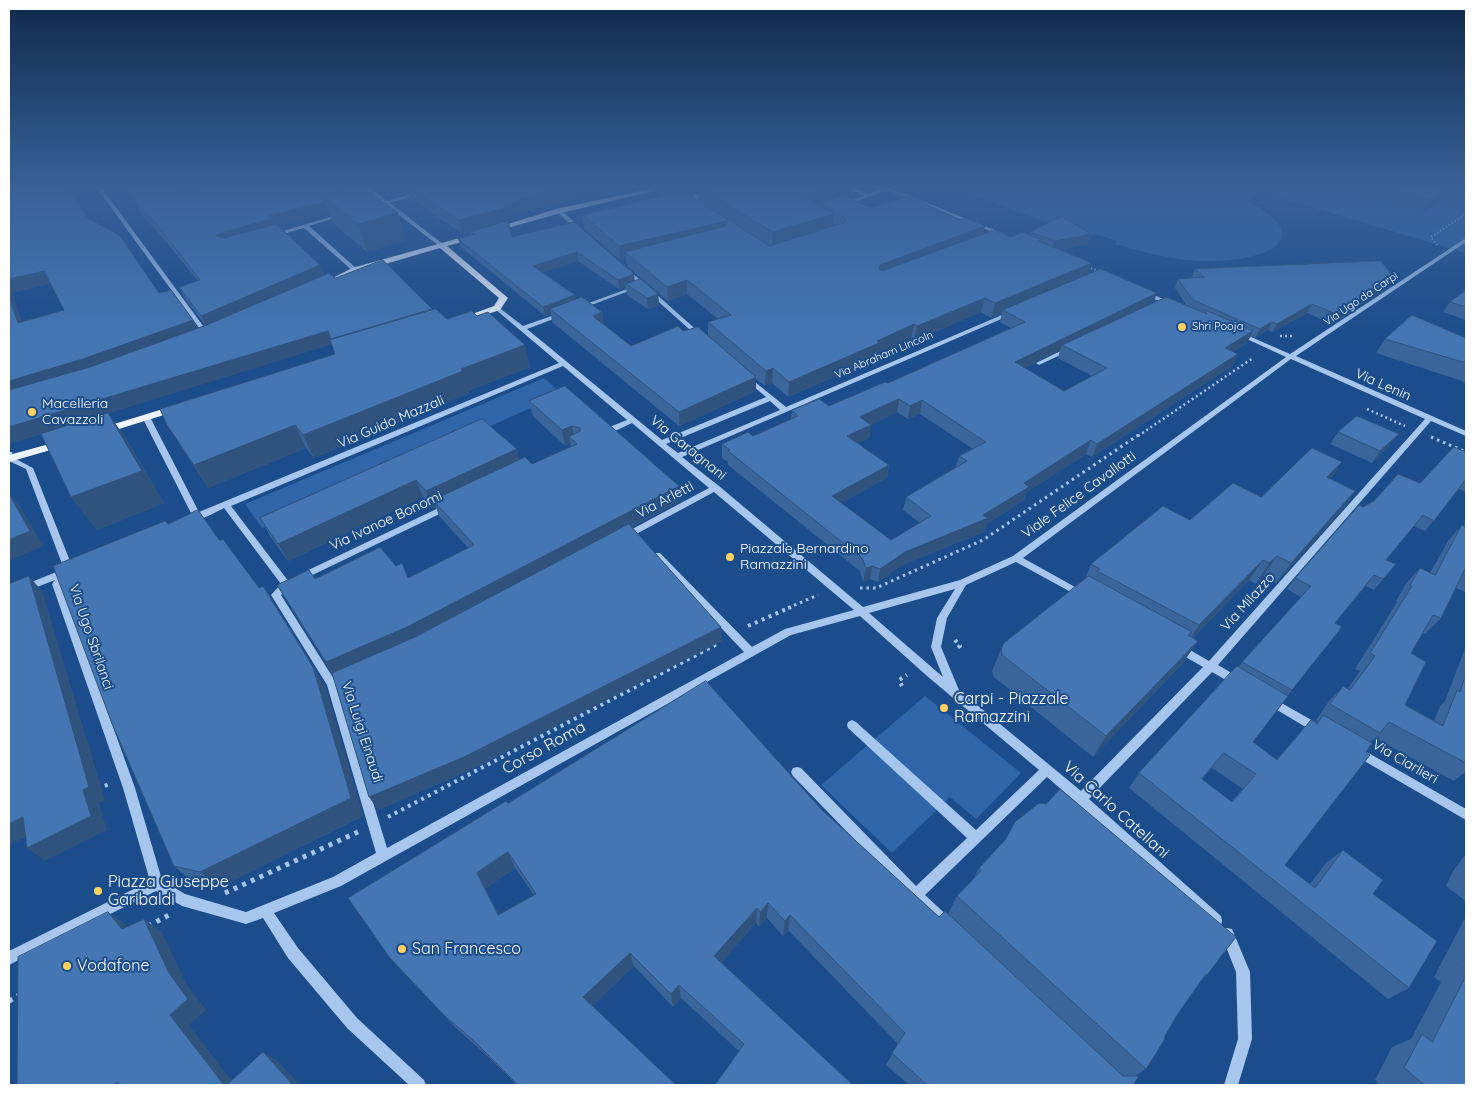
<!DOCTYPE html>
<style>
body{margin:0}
#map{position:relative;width:1475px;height:1094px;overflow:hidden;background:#1b4c8b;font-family:Quicksand,sans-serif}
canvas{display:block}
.frame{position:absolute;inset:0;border:10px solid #fff;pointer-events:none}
</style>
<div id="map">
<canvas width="1475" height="1094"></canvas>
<div class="frame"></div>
</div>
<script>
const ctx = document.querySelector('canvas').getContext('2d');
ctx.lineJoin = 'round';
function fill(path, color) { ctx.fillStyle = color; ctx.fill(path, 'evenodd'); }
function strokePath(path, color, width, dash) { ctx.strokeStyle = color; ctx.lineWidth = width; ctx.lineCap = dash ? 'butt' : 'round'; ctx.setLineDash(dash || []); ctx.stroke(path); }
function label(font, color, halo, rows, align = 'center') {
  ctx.font = font + ' Quicksand,sans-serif'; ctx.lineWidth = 4; ctx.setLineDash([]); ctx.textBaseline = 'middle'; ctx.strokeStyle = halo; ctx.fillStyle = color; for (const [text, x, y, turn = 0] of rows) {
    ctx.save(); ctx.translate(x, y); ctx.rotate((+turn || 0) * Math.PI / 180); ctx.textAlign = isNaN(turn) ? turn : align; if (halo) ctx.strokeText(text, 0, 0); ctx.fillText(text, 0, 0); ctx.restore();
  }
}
fill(new Path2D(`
 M1238 187 1259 193 1248 201C1328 245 1250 263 1202 261 1172 260 1144 252 1115 244L1117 241 1095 234 1088 237 951 188Z
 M1244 187H1466V253Z
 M544 378 562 394 262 528 245 504Z
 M925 696 1021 773 976 819 950 797 892 853 821 785Z`), '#2e66a9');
strokePath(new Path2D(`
 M1437 245 1431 237 1466 214
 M1088 267 1101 272`), '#a6c6ed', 2, [1, 2.5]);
strokePath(new Path2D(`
 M1280 336H1293
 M1367 409 1405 426
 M1138 436 1253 358`), '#a6c6ed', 2.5, [2, 3]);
strokePath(new Path2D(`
 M1431 437 1466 452
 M860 588H876L983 540 1140 434
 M788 608 818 595`), '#a6c6ed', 3, [2.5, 4]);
strokePath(new Path2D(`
 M748 626 791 607
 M955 640 960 646 955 649
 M902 686 899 680 907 675
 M98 789 111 783
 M388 817 719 643`), '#a6c6ed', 4, [3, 4.5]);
strokePath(new Path2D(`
 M225 893 358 832
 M148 926 171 914
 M9 1001 21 994`), '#a6c6ed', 5, [4, 5.5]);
fill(new Path2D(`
 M96 187H101L209 334V336H205Z
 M364 187H369L387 201 436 187H444L390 203 443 244V246H439L385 204 372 207V205L382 202Z
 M725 187H733L698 197 700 201 694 205 695 208H691L689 205 695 201 693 195Z
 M846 187H852L867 194 883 189 881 187H887L1005 234 1000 235 887 190 847 205H843V203L863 196Z
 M557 210H561L581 228V230H577L557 212Z
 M340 214 345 215 309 226 357 269V271H353L304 228 273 237 270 235Z
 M1466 238V242L1296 356 1466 431V436L1431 421 1218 665 1242 679 1243 682 1242 685 1238 686 1234 685 1212 672 1089 799 1221 916 1222 921 1221 926 1216 927 1211 926 1077 803 1047 777 925 895 952 920 953 925 952 930 947 931 942 930 912 899 793 776 791 772 793 768 797 767 801 768 916 886 967 838 848 728 847 725 848 722 852 720 856 722 976 830 1039 770 927 676 860 616 791 635 341 886 274 913 298 948 357 1018 424 1080 426 1085H409L347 1028 288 958 263 918 246 924 182 906 156 891 9 965V951L150 881 123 788 52 584 55 580 9 598V591L64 569 26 469 9 461V452H12L14 458 33 468 74 571 62 585 135 788 162 880 185 894 246 912 333 877 376 853 327 685 271 595 281 584 224 508C214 513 199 522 188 521L187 519 192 515 142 417 143 415H149L150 417 199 512 559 363 495 309 494 308 497 306 523 326 560 313H564V315L527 329 662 440 766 397 746 380V378H750L786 407 1009 312H1013V314L682 457 719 486 863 607 960 580 1013 556 1286 357 1238 335V333H1242L1290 354ZM1291 359 1425 419 1209 661 1183 646 1180 645 1177 646 1175 649 1177 652 1203 667 1081 791 959 690 941 647 947 618 966 585 1016 562 1078 596H1084L1086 594 1084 592 1023 558ZM563 366 627 420 607 428V432H613L632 423 709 488 621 535 620 537 621 539H627L714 492 854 610 785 629 752 647 660 553H654L653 555 654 557 744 652 387 848 337 684 281 595 291 584 289 582 231 506ZM770 401 780 410 678 453 666 444ZM955 589 937 618 931 647 943 677 869 613Z
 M625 270H629L701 334V336H697L625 272Z
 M635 286 640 287 583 308 578 307Z
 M1144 291 1173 303 1174 304 1169 305 1142 294 1141 293Z
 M1069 347 1072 349 1071 350 1041 364 1039 365 1036 363Z
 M447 504 451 507 450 509 304 579H298L296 577 298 575Z
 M1271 697 1322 726 1323 729 1322 732 1318 734 1314 732 1267 704 1266 701 1267 698Z
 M1358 747 1466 809V820L1354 755 1353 752 1354 749Z
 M1227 928 1232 929 1250 972 1252 1039 1238 1085H1224L1238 1039 1236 972 1221 934 1222 929Z`), '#a6c6ed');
fill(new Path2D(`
 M658 187H671L561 213 493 232 489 230 556 209Z
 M474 234H477V238L447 246 508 298 500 310 460 323 456 320 494 306 499 298 440 248 358 272 338 281 331 279 352 268Z
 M176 405 180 406V410L106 433H98L97 431 98 429Z
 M64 440 69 443 68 445 9 462V455Z`), '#edf4ff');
fill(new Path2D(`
 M9 187 88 218 159 293 198 328 205 325 186 300 179 287 198 281 163 238 142 215 137 205 123 187H347L406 240 367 252 332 222 329 214 279 226 320 265 324 274 432 309 447 319 530 367 468 391 469 393 314 458 306 448 208 488 167 425 335 354 332 344 108 413 130 445 164 503 97 530 71 497 41 434 9 444ZM50 283 64 310 22 322 12 293Z
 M393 187H609L507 218 512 237 574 222 635 281 658 294 659 305 648 309 627 295 626 287 619 289 578 261 543 272 575 295V300L602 312 604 325 631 346 683 331 708 335V322L718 319 687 294 668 301 627 266 626 259 620 260 584 229 583 215 666 195 658 192V187H764L765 188 769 187H837L836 197 871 208 983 234 1011 237 1029 235 1030 232 1091 234 1088 244 1060 250 1092 263 1088 274 1157 293 1153 303 1187 306 1175 288 1178 279 1193 278 1192 277 1195 269 1394 278 1389 286 1333 324 1307 313 1272 332 1268 330 1255 338 1251 336 1247 343 1234 351 1232 366 1092 457 1086 454 1027 492 1024 500 987 524 984 532 902 565 878 582 870 579 863 582 860 571 728 465V462L722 458V444L753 436 791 419 792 410 829 406 888 383 1011 328 1000 322 1002 313 991 318 981 312 914 341 911 339 877 355V358L788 397 772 383 765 386 756 379V391L679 426 552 322 551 314 545 316 461 247 458 239 471 235 470 232 463 234 411 199 409 193 404 194ZM692 190 696 192H698V201L692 197ZM1060 350 1058 358 1092 376 1064 391 1025 368ZM897 412 908 419 920 414 973 449 959 456 956 467 906 497 903 510 920 523 891 540 841 503 887 478 889 465 858 443 869 438 871 425Z
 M1374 187H1460L1458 190 1421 215 1368 199Z
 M1466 290V320L1443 312 1450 302Z
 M1466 338V384L1462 381 1376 353 1385 339Z
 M565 386 679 486 680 501 632 527 721 627 722 641 470 770 378 810 332 673 287 600 315 579 396 566 402 563 408 578 468 548 439 516 436 507 432 508 423 497 288 561 270 536 260 518 482 419 520 460 532 464 571 447 570 443 565 446 533 416 529 401Z
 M1338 432 1390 445 1372 463 1330 444Z
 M1466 452V492L1459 489 1425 531 1414 526 1386 560 1396 564 1374 590 1366 586 1335 623 1342 627 1288 695 1253 742 1276 760 1311 720 1316 723 1318 721 1316 720 1329 701 1343 686 1348 688 1360 671 1355 669 1397 602 1396 601 1406 584 1420 568 1430 573 1448 541 1462 525 1466 527V592L1456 588 1441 618 1425 634 1423 633 1411 653 1405 705 1434 721 1440 706 1445 701 1466 646V771L1454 781 1375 738 1370 742 1285 865 1310 884 1326 863 1343 850 1373 894 1409 988 1388 999 1129 788 1139 773 1238 667 1301 597 1287 589 1295 578 1363 507 1420 483ZM1212 768 1243 789 1231 802 1202 779Z
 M1331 479 1355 491 1341 511 1276 583 1263 576 1256 584 1249 580 1193 638 1183 663 1093 757 994 677 992 671 1001 649 1085 579 1091 564 1190 520 1261 497Z
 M168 524 325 686 363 816 218 888 193 882 174 866Z
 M508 803 822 810 939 917 948 914 957 896 974 878 979 868 1005 840 1207 975 1202 979 1177 1015 1146 1069 1135 1076 1133 1085H909L886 1065 898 1044 788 930 783 936 767 918 759 927 756 923 721 963 853 1085 739 1051 681 998 673 1007 634 966 592 1006 676 1085H517L483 1052 456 1028 390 958ZM515 868 534 895 499 915 485 889Z
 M1466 854V901L1446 886 1453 871Z
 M1466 916V1085H1380L1375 1080 1392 1047 1411 1039 1441 982 1434 977Z`), '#3a659a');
fill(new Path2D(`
 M187 187H237L185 201 177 192 179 189Z
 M402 187H407L409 193 404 194Z
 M564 187H609L507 218 508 221 463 234 459 220 504 205Z
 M692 187V200L687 204V191Z
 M833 187H837L835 204 819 203V211L806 198Z
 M1451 187H1460L1458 190 1421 215 1430 200Z
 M325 202 329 214 274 227 223 246 216 236 218 234 268 216Z
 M398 213 406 240 367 252 358 224Z
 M834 214 832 233 772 252 773 232Z
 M727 221V235L625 252 626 259 620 260 619 246Z
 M985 226 982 239 878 279 879 269 880 265Z
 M1091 234 1088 244 1052 251 1055 241Z
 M577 252 578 261 535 275 533 266Z
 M1092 263 1087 277 1003 310 1002 313 991 318 995 303Z
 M320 265 325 278 208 329 201 316Z
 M44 271 52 283 12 293 27 336 18 323 9 297V279Z
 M634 274 635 283 626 284V287L619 289 618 280Z
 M1394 278 1389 286 1333 324 1338 315Z
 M687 280V294L668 301 667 287Z
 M1157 293 1152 305 1062 345 1060 350 1011 375 1015 362Z
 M658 294 659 305 648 309 647 298Z
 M575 295 576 305 550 309 551 314 545 316 543 307Z
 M985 298 981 312 914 341 917 326Z
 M1312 304 1307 313 1272 332 1277 324Z
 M432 309 435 322 333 344 9 444V427L328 331Z
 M602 312 604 325 593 316Z
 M193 320 200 332 9 397V381Z
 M1272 322 1268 330 1255 338 1260 329Z
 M914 324 911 339 877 355V358L788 397 789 382Z
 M1253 331 1247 343 1219 360 1225 348Z
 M525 345 530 367 468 391 469 393 314 458 303 435 461 369Z
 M1238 354 1232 366 1092 457 1097 444Z
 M773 368 772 383 765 386 766 371Z
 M756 377V391L679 426V412Z
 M899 399 897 412 871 425 869 438 846 449 847 436 860 417Z
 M922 400 920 414 908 419 910 406Z
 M108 413 130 445 164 503 97 530 71 497Z
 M295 425 306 448 208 488 194 465Z
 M572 426 575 441 569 437 570 443 565 446 562 430Z
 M1399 434 1390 445 1372 463 1380 451Z
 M1091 440 1086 454 1027 492 1024 500 987 524 984 532 902 565 878 582 880 569 905 552 983 515 1024 483Z
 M517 449 521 466 433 500 436 507 432 508 426 491Z
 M1342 462 1329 482 1327 477Z
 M889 465 887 478 830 509 832 496Z
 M416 480 423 497 288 561 278 544Z
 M679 486 680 501 414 642 335 677 326 662Z
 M1355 491 1341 511 1276 583 1291 563Z
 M9 493 20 506 43 546 9 561Z
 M1277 556 1263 576 1256 584 1269 563Z
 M1263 560 1249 580 1186 645 1199 625Z
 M872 566 870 579 863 582 866 568Z
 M29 576 42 591 105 800 99 803 107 830 45 861 27 848 83 790Z
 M263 586 325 686 363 816 218 888 200 872Z
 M721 627 722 641 470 770 378 810 369 797Z
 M1198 641 1183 663 1093 757 1106 736Z
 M23 817 41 830 9 845V824Z
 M508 852 515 868 485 889 506 930 477 873Z
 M768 903 767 918 759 927 760 912Z
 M757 908 756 923 715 970 714 956Z
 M108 912 127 925 141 942 122 929Z
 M790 915 788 930 783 936 785 921Z
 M144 919 162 932 187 985 206 1010 189 1025 235 1085H224L170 1015 169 973Z
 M630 953 634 966 588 1010 583 997Z
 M679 985 681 998 673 1007 671 994Z
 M263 1052 279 1062 300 1085H293Z`), '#30537d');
const building = new Path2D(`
 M9 187H68L88 218 120 236 159 293 171 290 193 320 83 359 9 381V297L18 323 64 310 44 271 9 279Z
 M126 187H187L179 189 177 192 180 194 205 187H347L349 188 322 195 325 202 268 216 271 219 218 234 216 236 224 238 276 224 320 265 201 316 179 287 200 280 157 225 136 203 138 202Z
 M353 187H362L398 213 358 224 322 195Z
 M409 187H564L504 205 505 208 459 220Z
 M675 187H692L687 191V194L770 246 846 222 845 218 819 203 844 195 871 208 908 196 960 220 966 218 985 226 880 265 879 269 882 271 994 230 1011 237 1022 232 1043 240 1038 241 1092 263 995 303 985 298 917 326 914 324 877 341 879 343 789 382 773 368 766 371 708 322 731 315 687 280 667 287 625 252 726 226 727 221 619 246 583 215 683 191Z
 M699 187H764L765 188 769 187H833L806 198 834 214 773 232Z
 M1382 187H1451L1430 200Z
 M1062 216 1091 234 1055 241 1030 232Z
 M508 221 512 237 574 222 634 274 618 280 577 252 533 266 575 295 543 307 458 239 474 234 470 232Z
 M383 260 432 309 331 339 328 331 9 427V390L90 367 204 326 329 273 335 278Z
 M1381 261 1394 278 1338 315 1312 304 1277 324 1272 322 1260 329 1193 300 1178 279 1204 277 1195 269Z
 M1101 269 1157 293 1015 362 1064 391 1107 368 1062 345 1166 297 1207 314 1203 309 1253 331 1225 348 1238 354 1097 444 1091 440 1024 483 1029 487 983 515 988 518 905 552 880 569 872 566 866 568 862 558 728 451 730 450 722 444 748 432 753 436 798 416 792 410 819 399 829 406 885 382 888 383 1025 322 1003 310ZM899 399 910 406 922 400 986 442 959 456 967 461 906 497 931 516 891 540 832 496 889 465 847 436 871 425 860 417Z
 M641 279 658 294 647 298 626 284Z
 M1466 290V307L1450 302Z
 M582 297 602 312 593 316 631 346 678 326 683 331 698 327 756 377 679 412 550 309Z
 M436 309 447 319 472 311 477 316 488 312 525 345 461 369 463 371 303 435 295 425 194 465 167 425 160 409 335 354 330 340Z
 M1412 315 1466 338V363L1385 339Z
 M565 386 679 486 407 627 326 662 277 585 309 570 315 579 380 547 396 566 402 563 408 578 474 545 433 500 525 457 532 464 577 444 569 437 580 431V428L572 426 562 430 529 401Z
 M108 413 142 471 71 497 41 434Z
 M1357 416 1399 434 1380 451 1338 432Z
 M482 419 517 449 426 491 416 480 278 544 260 518Z
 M1454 447 1466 452V479L1434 521 1423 515 1386 560 1396 564 1383 579 1374 575 1335 623 1342 627 1292 690 1242 662 1311 586 1295 578 1359 505 1363 507 1374 501 1398 474 1420 483Z
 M1312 448 1342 462 1327 477 1355 491 1291 563 1277 556 1269 563 1263 560 1199 625 1097 571 1100 569 1091 564 1163 506 1190 520 1233 483 1261 497Z
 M9 494 30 531 9 540Z
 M198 510 220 541 223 539 259 588 263 586 313 667 351 798 200 872 174 866 113 726 53 566 165 521 168 524Z
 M629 524 721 627 464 757 369 797 332 673 415 637Z
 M1462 525 1466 527V570L1465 569 1441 618 1433 615 1411 653 1426 662 1405 705 1443 726 1457 690 1460 692 1466 674V763L1389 722 1380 733 1330 704 1343 686 1350 690 1375 656 1370 653 1412 586 1410 585 1420 568 1435 575Z
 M29 576 89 787 83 790 91 816 27 848 23 817 9 824V584Z
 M1089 576 1192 632 1188 635 1198 641 1106 736 1002 655 1001 649 1004 643Z
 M1237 666 1288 696 1253 742 1277 760 1311 720 1317 724 1323 715 1372 743 1366 752 1370 755 1285 865 1315 888 1343 850 1383 880 1373 894 1437 941 1409 988 1139 773ZM1224 753 1256 774 1232 802 1202 779Z
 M706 681 822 810 939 917 945 911 1123 1076H1139L1133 1085H927L892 1053 905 1033 790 915 785 921 768 903 760 912 757 908 714 956 853 1085H715L744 1044 679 985 671 994 630 953 583 997 676 1085H518L473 1040 445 1016 390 958 348 898 506 801 508 803ZM508 852 536 894 498 915 477 873Z
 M1060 789 1236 937 1207 975 1206 974 1177 1015 1164 1038 1165 1039 1146 1069 957 896 981 871 979 868 1005 840 1015 822 1039 803 1046 804Z
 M108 912 122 929 144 919 169 973 188 999 170 1015 224 1085H119L117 1082 114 1085H17L18 957Z
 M1466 956V963L1464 961Z
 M1466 976V1085H1425L1404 1068 1422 1034 1432 1042Z
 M263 1052 293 1085H227Z`);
fill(building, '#4476b3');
strokePath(building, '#30537d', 1);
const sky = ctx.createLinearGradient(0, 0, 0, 340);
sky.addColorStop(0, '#0f2a4c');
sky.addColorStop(0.55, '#396198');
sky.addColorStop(1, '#39619800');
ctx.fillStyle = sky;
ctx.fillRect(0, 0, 1475, 340);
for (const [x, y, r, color] of [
 [1182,327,5,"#fed163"],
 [32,412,5,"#fed163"],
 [730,557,5,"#fed163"],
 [944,708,5,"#fed163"],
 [98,891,5,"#fed163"],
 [402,949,5,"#fed163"],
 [67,966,5,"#fed163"]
]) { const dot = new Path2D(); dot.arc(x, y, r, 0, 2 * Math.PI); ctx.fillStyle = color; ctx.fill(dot); strokePath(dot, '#1b4c8b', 2); }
label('11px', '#fff', '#1b4c8b', [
 ["Via Ugo da Carpi",1361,299,-34],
 ["Via Abraham Lincoln",884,355,-23]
]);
label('11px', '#fff', '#1b4c8b', [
 ["Shri Pooja",1192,327]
], 'left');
label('14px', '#fff', '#1b4c8b', [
 ["Via Lenin",1383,385,24],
 ["Via Guido Mazzali",391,422,-23],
 ["Via Garagnani",688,448,39],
 ["Viale Felice Cavallotti",1079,495,-36],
 ["Via Arletti",665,500,-28],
 ["Via Ivanoe Bonomi",386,521,-25],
 ["Via Milazzo",1248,602,-48],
 ["Via Ugo Sbrilanci",91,637,71],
 ["Via Luigi Einaudi",362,732,72],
 ["Via Ciarlieri",1405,762,30]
]);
label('14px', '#fff', '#1b4c8b', [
 ["Macelleria",42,404],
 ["Cavazzoli",42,420],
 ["Piazzale Bernardino",740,549],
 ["Ramazzini",740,565]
], 'left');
label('16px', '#fff', '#1b4c8b', [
 ["Carpi - Piazzale",954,699],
 ["Ramazzini",954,717],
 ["Piazza Giuseppe",108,882],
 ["Garibaldi",108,900],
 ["San Francesco",412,949],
 ["Vodafone",77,966]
], 'left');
label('16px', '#fff', '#1b4c8b', [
 ["Corso Roma",544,748,-29],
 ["Via Carlo Catellani",1116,810,42]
]);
</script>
